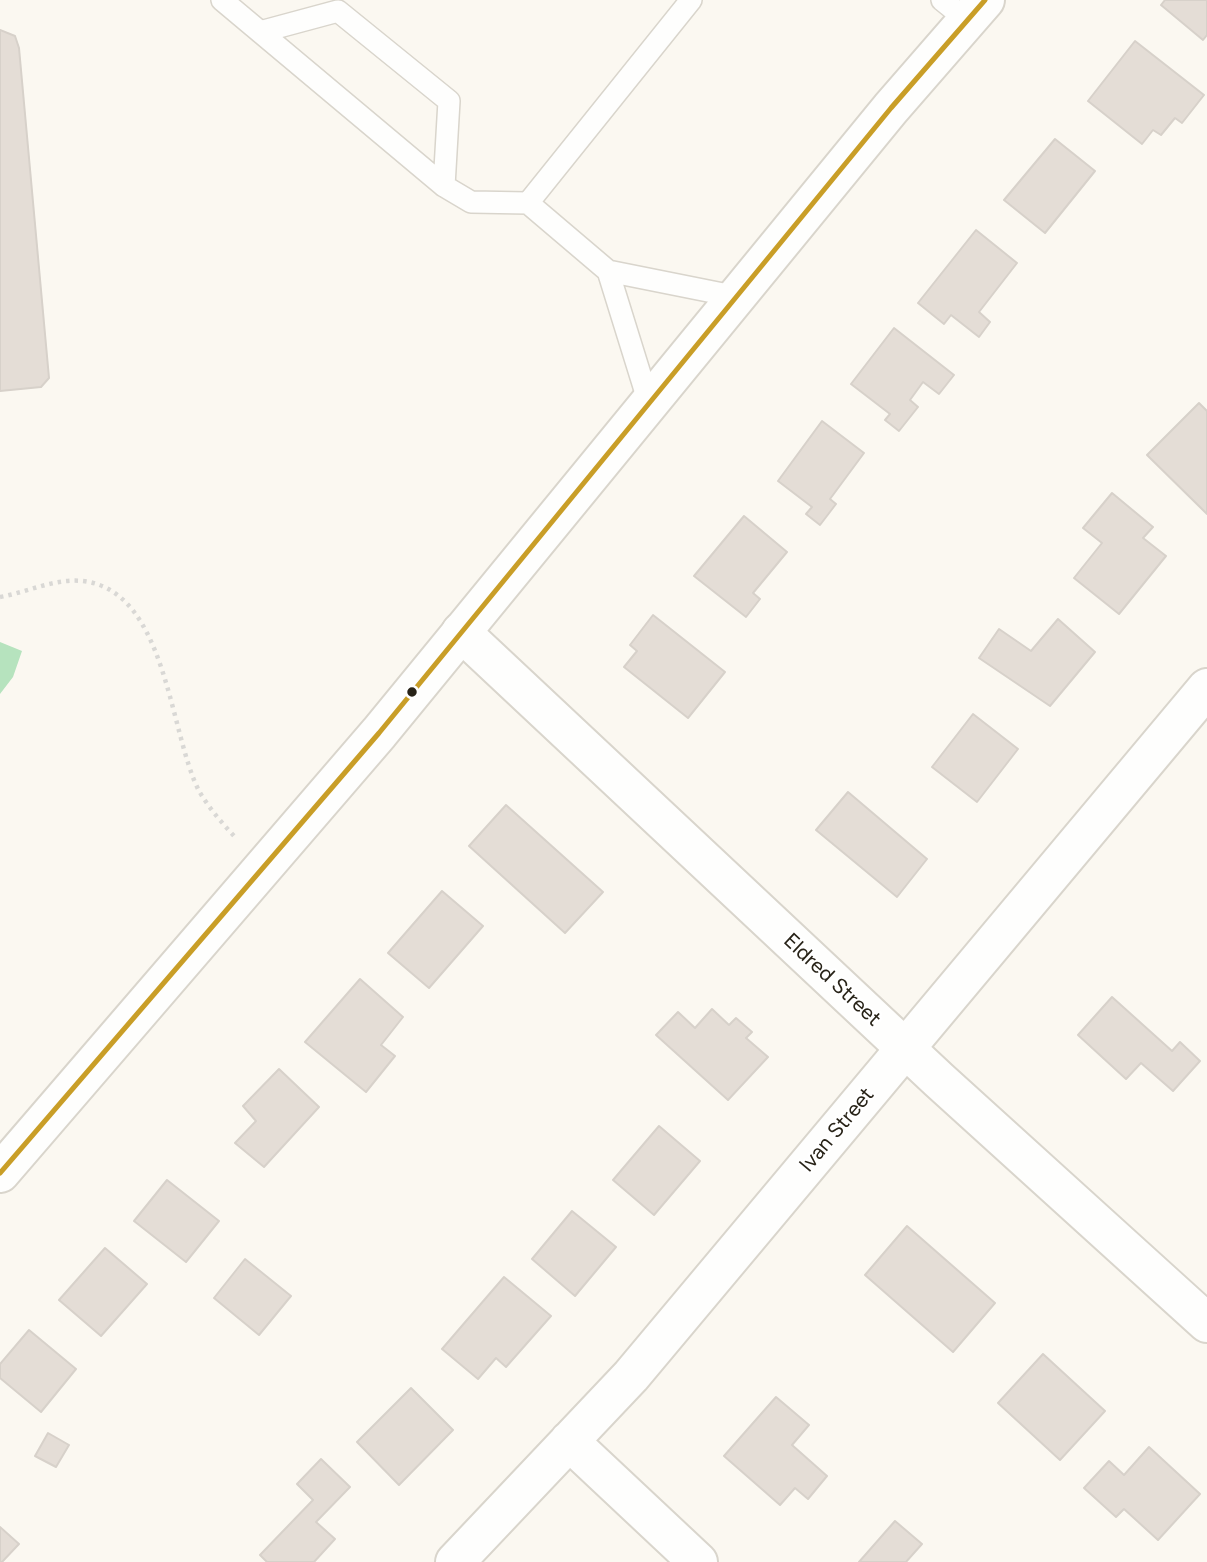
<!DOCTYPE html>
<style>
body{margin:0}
canvas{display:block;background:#fbf8f1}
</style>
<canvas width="1207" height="1562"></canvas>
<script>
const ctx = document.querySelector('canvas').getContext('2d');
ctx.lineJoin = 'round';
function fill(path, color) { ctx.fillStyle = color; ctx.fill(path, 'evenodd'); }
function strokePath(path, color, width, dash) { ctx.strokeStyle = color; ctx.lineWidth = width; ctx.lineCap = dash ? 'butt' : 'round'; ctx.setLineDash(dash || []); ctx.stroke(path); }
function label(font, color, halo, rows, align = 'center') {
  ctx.font = font + ' Figtree,sans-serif'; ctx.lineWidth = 5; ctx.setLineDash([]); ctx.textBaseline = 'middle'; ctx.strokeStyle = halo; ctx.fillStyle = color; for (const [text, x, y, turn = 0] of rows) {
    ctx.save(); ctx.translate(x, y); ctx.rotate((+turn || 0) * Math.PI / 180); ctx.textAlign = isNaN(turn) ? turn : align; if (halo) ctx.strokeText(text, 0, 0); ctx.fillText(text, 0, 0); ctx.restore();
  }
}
fill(new Path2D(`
 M0 642 22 651 13 677 0 694Z`), '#b6e3be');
const building = new Path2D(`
 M1165 0H1207V35L1203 40 1161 5Z
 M0 30 15 36 19 48 49 378 41 387 0 391Z
 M1135 41 1204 95 1182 123 1175 118 1161 135 1153 130 1142 144 1088 101Z
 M1055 139 1095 171 1045 233 1004 200Z
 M976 230 1017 263 979 312 990 322 979 337 951 315 944 324 918 303Z
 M894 328 954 375 939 394 923 382 910 400 918 407 899 431 885 420 890 414 851 384Z
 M1199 403 1207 411V514L1147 455Z
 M822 421 864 453 830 499 836 504 820 525 806 514 812 507 778 481Z
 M1112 493 1153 527 1143 538 1166 556 1119 614 1074 578 1102 543 1083 528Z
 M744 516 787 552 753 593 760 599 746 617 694 576Z
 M653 615 725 672 688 718 624 667 637 651 630 645Z
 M1058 619 1095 652 1050 706 979 658 999 629 1031 651Z
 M973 714 1018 749 977 802 932 767Z
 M848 792 927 859 897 897 816 830Z
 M506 805 603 892 565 933 469 846Z
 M442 891 483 926 429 988 388 953Z
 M360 979 403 1017 381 1045 395 1056 366 1092 305 1042Z
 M1112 997 1172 1051 1180 1042 1200 1061 1173 1091 1141 1063 1126 1079 1078 1035Z
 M712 1009 729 1025 736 1018 752 1032 746 1038 768 1057 728 1100 656 1035 678 1012 695 1028Z
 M279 1069 319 1107 264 1167 235 1143 256 1121 243 1106Z
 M659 1126 700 1161 654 1215 613 1180Z
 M167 1180 219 1221 186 1262 134 1221Z
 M572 1211 616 1247 575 1296 532 1259Z
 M907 1226 995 1303 953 1352 865 1275Z
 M105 1248 147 1284 101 1336 59 1300Z
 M245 1259 291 1296 259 1335 214 1298Z
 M504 1277 551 1316 506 1367 496 1358 478 1379 442 1349Z
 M29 1330 76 1369 41 1412 0 1378V1364Z
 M1043 1354 1105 1411 1060 1460 998 1403Z
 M411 1388 453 1430 399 1485 357 1442Z
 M776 1397 809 1425 792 1445 827 1476 808 1499 795 1488 780 1505 724 1456Z
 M48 1433 69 1445 56 1467 35 1456Z
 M1149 1447 1200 1494 1158 1540 1124 1509 1116 1517 1084 1488 1109 1461 1124 1475Z
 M321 1459 350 1487 316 1522 335 1539 314 1562H267L260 1555 313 1500 297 1484Z
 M895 1521 922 1544 906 1562H859Z
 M0 1527 19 1544 2 1562H0Z`);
fill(building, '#e4ddd6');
strokePath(building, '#d7d1ca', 2);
const service = new Path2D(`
 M222 0 444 186 471 202 528 203 691 0
 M942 0 968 21
 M260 32 338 11 449 101 444 186
 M528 203 608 271 738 297
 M608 271 649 403`);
const minor = new Path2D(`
 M569 1441 698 1562
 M455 1562 631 1376 1207 688`);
const tertiary = new Path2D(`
 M461 632 939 1080 1207 1323`);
const primary = new Path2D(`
 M0 1173 379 733 891 108 985 0`);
strokePath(service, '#d9d5cc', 24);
strokePath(minor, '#d9d5cc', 42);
strokePath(tertiary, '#d9d5cc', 42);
strokePath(primary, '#d9d5cc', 42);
strokePath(new Path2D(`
 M0 597C28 592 55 578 83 581 167 591 169 732 199 791 209 808 222 823 235 837`), '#d9d8d5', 4.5, [3.5, 5]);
strokePath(service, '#fefefd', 21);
strokePath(minor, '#fefefd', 38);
strokePath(tertiary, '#fefefd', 38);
strokePath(primary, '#fefefd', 38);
strokePath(new Path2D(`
 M0 1173 379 733 891 108 985 0`), '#c99e27', 5);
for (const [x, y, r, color] of [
 [412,692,6,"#282318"]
]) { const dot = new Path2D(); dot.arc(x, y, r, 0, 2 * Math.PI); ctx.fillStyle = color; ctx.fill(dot); strokePath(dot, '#fff', 2.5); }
label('21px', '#282318', '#fff', [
 ["Eldred Street",832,980,43],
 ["Ivan Street",837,1130,-50]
]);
</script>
